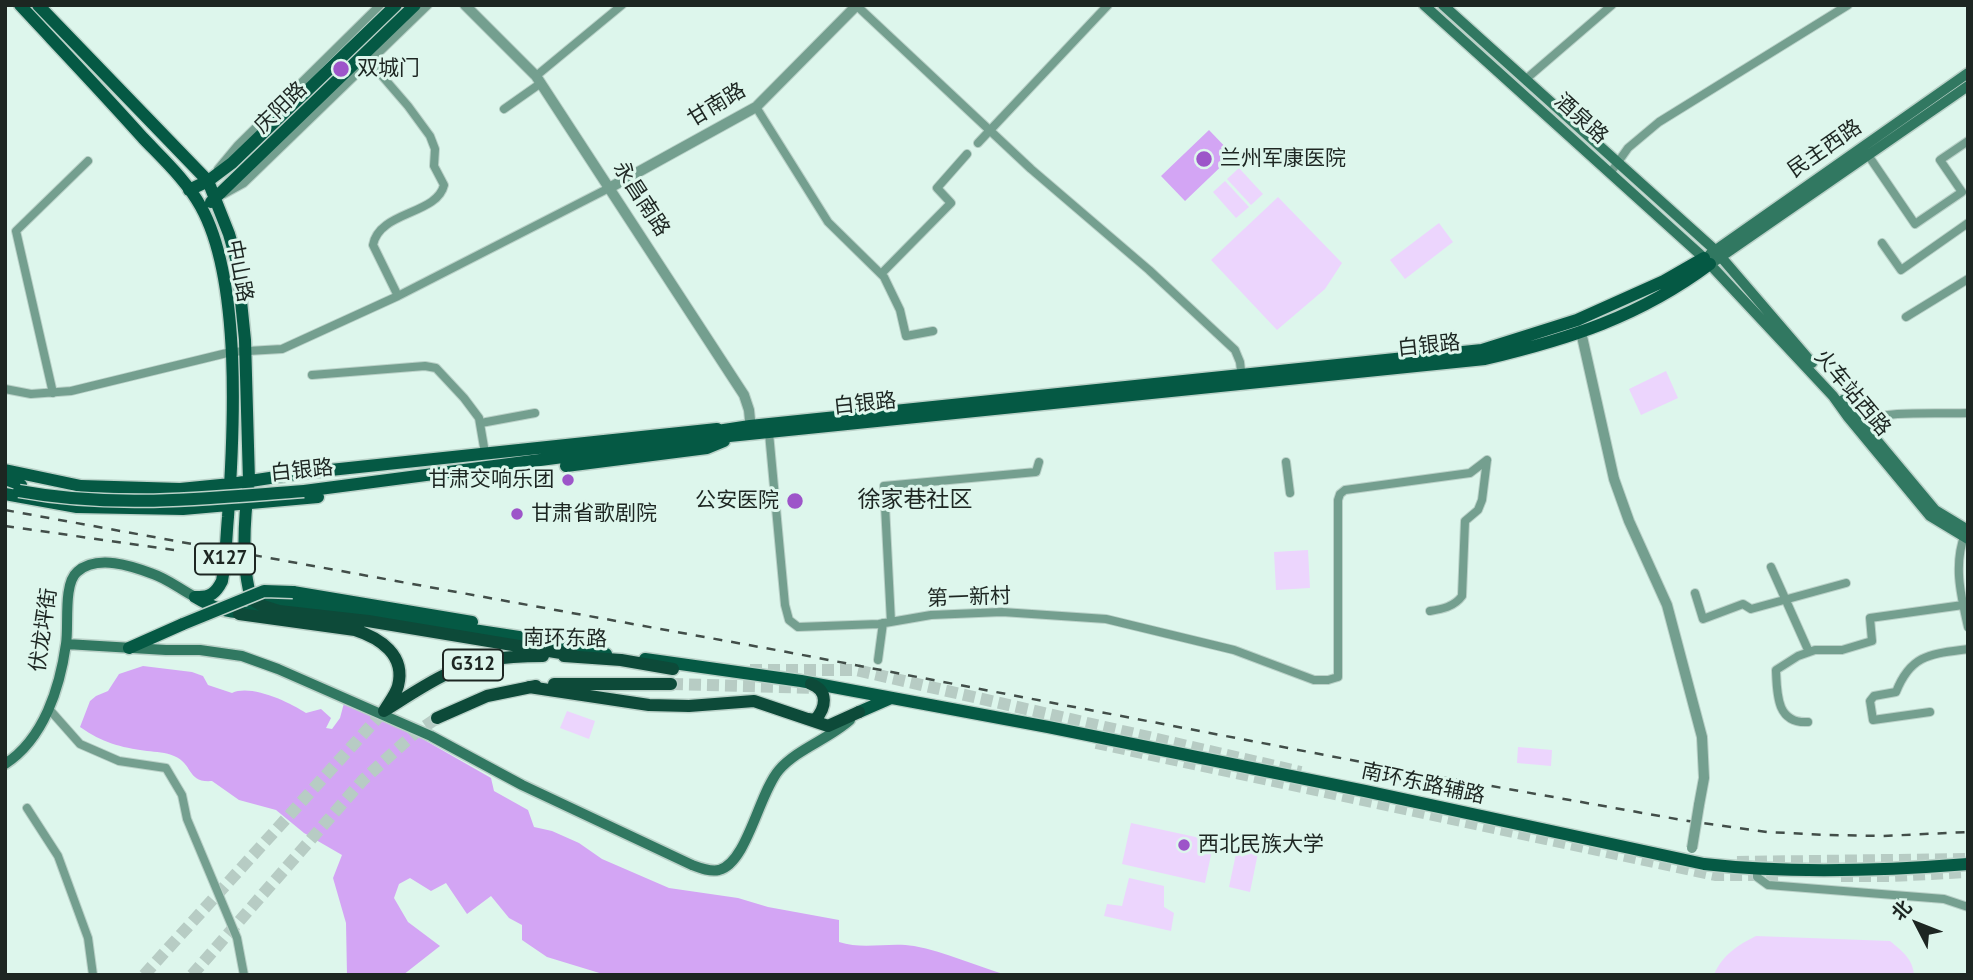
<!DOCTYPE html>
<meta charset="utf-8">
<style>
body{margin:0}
#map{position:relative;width:1973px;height:980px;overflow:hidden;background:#ddf6ec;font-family:"PT Sans","Noto Sans SC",sans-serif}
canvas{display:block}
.frame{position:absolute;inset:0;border:7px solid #1d2622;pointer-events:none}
.north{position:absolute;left:1882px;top:889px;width:70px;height:70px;-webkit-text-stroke:5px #ddf6ec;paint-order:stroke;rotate:312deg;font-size:19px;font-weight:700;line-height:28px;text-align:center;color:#1d2622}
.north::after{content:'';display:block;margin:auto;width:24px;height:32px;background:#1d2622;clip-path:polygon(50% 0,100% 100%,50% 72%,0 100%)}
</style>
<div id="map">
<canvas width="1973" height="980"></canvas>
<div class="frame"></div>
<div class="north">北</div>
</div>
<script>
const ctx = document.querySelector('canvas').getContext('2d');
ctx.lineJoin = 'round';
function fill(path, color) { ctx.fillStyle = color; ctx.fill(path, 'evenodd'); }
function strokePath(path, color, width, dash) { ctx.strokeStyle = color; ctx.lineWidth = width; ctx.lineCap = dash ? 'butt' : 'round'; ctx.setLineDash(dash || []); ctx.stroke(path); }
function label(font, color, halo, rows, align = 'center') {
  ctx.font = font + ' "PT Sans","Noto Sans SC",sans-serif'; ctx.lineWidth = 6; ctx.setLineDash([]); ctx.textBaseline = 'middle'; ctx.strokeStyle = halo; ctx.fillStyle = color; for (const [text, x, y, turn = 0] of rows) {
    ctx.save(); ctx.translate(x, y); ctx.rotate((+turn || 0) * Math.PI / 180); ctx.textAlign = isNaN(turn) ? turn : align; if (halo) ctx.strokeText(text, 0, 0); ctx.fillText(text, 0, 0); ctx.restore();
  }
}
fill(new Path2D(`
 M1239 168 1263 194 1251 205 1227 179Z
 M1225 181 1249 207 1236 218 1213 192Z
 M1278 197 1342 263 1325 289 1277 330 1211 260Z
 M1439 223 1453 242 1405 279 1390 260Z
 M1666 371 1678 398 1641 415 1629 389Z
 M1308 550 1310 588 1276 590 1274 552Z
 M567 711 595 721 589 739 560 728Z
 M1518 747 1552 750 1551 766 1517 763Z
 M1131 823 1214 841 1205 883 1122 864Z
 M1237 849 1258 853 1250 892 1229 887Z
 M1129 878 1164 886V907L1174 913 1171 931 1104 916 1107 904 1122 906Z
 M1756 936 1890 941C1902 951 1913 959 1914 975H1714C1722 955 1738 945 1756 936Z`), '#ecd5fd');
fill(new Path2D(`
 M1209 130 1233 155 1185 201 1161 176Z
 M143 666 192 672 203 676 208 685 232 693C251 684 289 702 306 713L321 709 331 718 326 728 332 729 340 718 344 703 421 738 491 778 494 791 528 810 534 827 552 831 579 843 602 859 669 888 738 898 768 907 839 920V942C863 950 889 942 914 946 946 952 976 966 1007 975H606L547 957 522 940V925L509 918 491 896 467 914 446 883 431 891 410 878 399 884 394 898 408 922 440 946 403 975H347L346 923 333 878 342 855 304 833 276 810 239 800 212 781C186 783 194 764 174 756 166 752 156 752 147 751 119 747 103 743 80 727L90 701 96 696 108 691 119 674Z`), '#d3a5f4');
strokePath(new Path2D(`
 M750 670H856L1301 772
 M671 684 817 688
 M1096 743 1715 875H1781
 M1737 862 1967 859
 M1841 876H1891L1968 872
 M144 975 384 711
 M192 975 363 780 415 733 437 718`), '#b7ccc4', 12, [12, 6]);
const minor = new Path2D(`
 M856 5 1031 169 1149 270 1235 350 1240 362 1242 379
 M370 62 408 106 430 136 435 149 434 166 444 185C437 215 379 211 373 245L398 296
 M536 76 622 5
 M1526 79 1612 5
 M756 107 828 222 884 277 900 310 906 336 933 331
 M504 109 541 83
 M978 143 1108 5
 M1868 155 1915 224 1962 192 1940 160 1968 141
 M218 169 238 145 380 5
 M1611 172 1628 148 1659 122 1848 5
 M224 194 244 183 428 5
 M1882 243 1901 270 1968 223
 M881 274 951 203 937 188 967 154
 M1906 317 1968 279
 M312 375 425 366 436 368 464 398 479 418 485 453
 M5 389 31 394 71 391 231 352 282 349 398 296 611 187
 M53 393 16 231 88 161
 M1855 422C1890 410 1932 414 1968 413
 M481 423 535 413
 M769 433 785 605 789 620 798 627 879 624 931 615 1002 612 1106 619 1234 650 1314 680H1328L1338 677V500L1340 494 1345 490 1470 473 1487 460
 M1286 462 1290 493
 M1965 534C1953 565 1961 596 1968 627
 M1771 567 1809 652
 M1695 593 1703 619 1743 604 1751 609 1846 583
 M1430 611C1442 609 1454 607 1462 596L1465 521 1478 510 1482 500 1487 460
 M891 622 884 486 1036 472 1039 462
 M878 660 883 623
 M49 709 80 744 119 761 166 768 182 795 187 819 237 938 244 975
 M1930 712 1873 720 1870 701 1874 696 1896 692C1911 654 1931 654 1968 649
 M1808 722C1776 724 1777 693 1776 670L1798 656 1815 650H1842L1872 641 1870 618 1963 605
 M27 808 58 856 88 938 93 975
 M1757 870V877L1768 885 1944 899 1968 907`);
const tertiary = new Path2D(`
 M465 5 536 76 744 395 749 410 751 430
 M611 187 756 107 857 5
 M1581 332 1614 479 1629 521 1667 605 1702 737 1704 778 1699 805`);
const secondary = new Path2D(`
 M1424 5 1704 258 1833 396 1848 417 1930 516 1968 539
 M1443 5 1715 250 1812 363
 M1710 254 1968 73
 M1715 261 1968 86
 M1843 400 1935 510 1968 530
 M66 644 166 650H200L242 656 278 669 431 736 522 785 692 865C700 868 710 872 719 870 747 863 759 793 779 770 797 749 829 739 850 720
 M5 764C44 739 60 687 66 644 69 626 63 584 77 572 97 554 132 566 153 574 168 579 181 590 195 597`);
const primary = new Path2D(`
 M20 5C61 49 103 93 143 138 163 159 187 181 201 207 242 281 234 433 228 517 226 538 226 560 222 581 216 593 210 598 196 597
 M38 5 208 181 229 234 237 262 245 340 249 481C244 519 240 574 255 609L252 612C231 615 213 608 195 597
 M189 190 208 181 232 163 396 5
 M211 202 415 5
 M711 432 750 426 1482 350 1577 320 1664 281 1704 258
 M566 466 707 448 724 441
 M5 470 81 486 180 489 231 484 302 473 717 429
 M5 479 21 485
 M304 491 700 439 1485 359C1569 339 1639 317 1710 264
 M5 494 77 507 183 509 318 497
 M293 592 472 622
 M251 599 263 598 532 639 606 654
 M129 648 183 624
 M645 659 801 681 1048 727 1365 791 1704 864C1791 874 1880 871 1968 864
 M859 712 891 698`);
const trunk = new Path2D(`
 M251 599 263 606 279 611 368 621 573 655
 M239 614 355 630C380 638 406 655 398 686 396 694 388 704 384 711
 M564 656 621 660 673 669
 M554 684H671
 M529 687 649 705 689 706 754 701 828 726 859 712
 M384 711C415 692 451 666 488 660 505 657 525 656 543 656
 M437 718 487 696 536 686
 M808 719 815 720C826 708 829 691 811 684`);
strokePath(minor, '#bad1c8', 10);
strokePath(tertiary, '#bad1c8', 12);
strokePath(secondary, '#bad1c8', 13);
strokePath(primary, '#bad1c8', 15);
strokePath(trunk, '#bad1c8', 15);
strokePath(minor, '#749f8f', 8);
strokePath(tertiary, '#749f8f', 10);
strokePath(secondary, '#317861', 10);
strokePath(primary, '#055944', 12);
strokePath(trunk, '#0d4a39', 12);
strokePath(new Path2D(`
 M5 510 787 652 1424 774 1682 820 1767 832 1828 835 1883 836 1968 832
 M5 526 174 550`), '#424e49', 2.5, [9, 9]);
const tertiaryBridge = new Path2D(`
 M1692 848 1699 805`);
const primaryBridge = new Path2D(`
 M19 491C116 509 207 498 304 491
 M183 624 264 591 293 592`);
strokePath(tertiaryBridge, '#bad1c8', 12, []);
strokePath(primaryBridge, '#bad1c8', 15, []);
strokePath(tertiaryBridge, '#749f8f', 10);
strokePath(primaryBridge, '#055944', 12);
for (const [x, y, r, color] of [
 [341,69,9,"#9d55c9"],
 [1204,159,9,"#9d55c9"],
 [568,480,7,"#9d55c9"],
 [795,501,9,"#9d55c9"],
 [517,514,7,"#9d55c9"],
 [1184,845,7,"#9d55c9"]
]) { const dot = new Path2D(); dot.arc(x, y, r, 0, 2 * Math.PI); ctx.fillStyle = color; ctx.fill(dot); strokePath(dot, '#ddf6ec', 2.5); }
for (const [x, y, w] of [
 [225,559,60],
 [473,665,60]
]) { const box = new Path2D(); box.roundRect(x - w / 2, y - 15.5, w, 31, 5); ctx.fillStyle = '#ddf6ec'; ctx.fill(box); strokePath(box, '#1d2622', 2); }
label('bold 19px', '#1d2622', null, [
 ["X127",225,559],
 ["G312",473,665]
]);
label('21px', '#1d2622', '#ddf6ec', [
 ["双城门",357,69],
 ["兰州军康医院",1220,159],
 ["甘肃交响乐团",554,480,"right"],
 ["公安医院",779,501,"right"],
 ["甘肃省歌剧院",531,514],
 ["西北民族大学",1198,845]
], 'left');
label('21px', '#1d2622', '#ddf6ec', [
 ["甘南路",717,105,-31],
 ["庆阳路",281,108,-44],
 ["酒泉路",1581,119,42],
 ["民主西路",1825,149,-35],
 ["永昌南路",641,199,57],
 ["中山路",239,271,79],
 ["白银路",1429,346,-6],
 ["火车站西路",1852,393,50],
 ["白银路",865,404,-6],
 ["白银路",302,471,-6],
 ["第一新村",969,598,-2],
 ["伏龙坪街",44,630,-82],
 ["南环东路",565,639,1],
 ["南环东路辅路",1423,784,12]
]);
label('23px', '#1d2622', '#ddf6ec', [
 ["徐家巷社区",915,500]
]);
</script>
